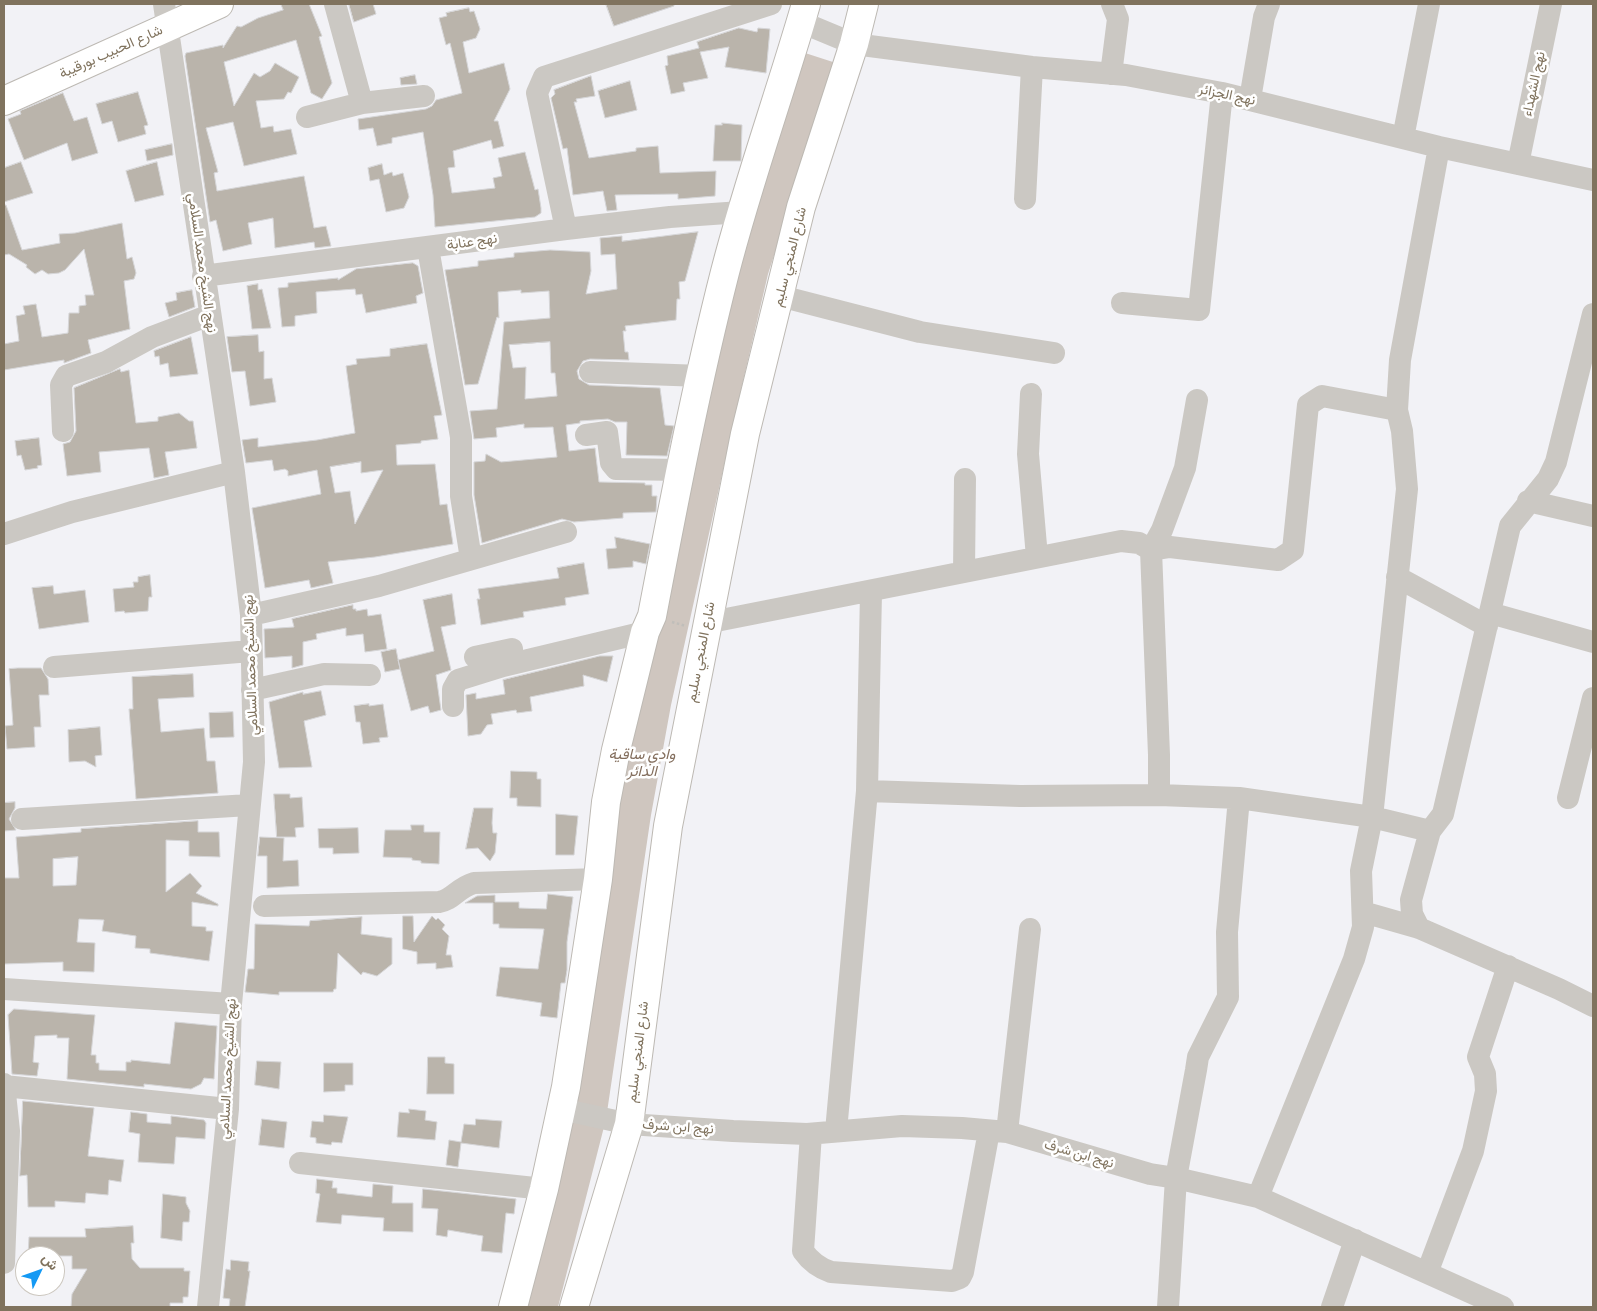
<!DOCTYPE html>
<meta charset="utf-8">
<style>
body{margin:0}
#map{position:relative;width:1597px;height:1311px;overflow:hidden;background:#f2f2f6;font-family:"PT Sans Narrow",Vazirmatn,sans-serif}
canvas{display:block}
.frame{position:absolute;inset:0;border:5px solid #80735e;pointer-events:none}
.north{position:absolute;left:15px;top:1246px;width:50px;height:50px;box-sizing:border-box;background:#fff;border:1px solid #ccc7bf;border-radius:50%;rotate:48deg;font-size:14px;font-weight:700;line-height:20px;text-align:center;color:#80735e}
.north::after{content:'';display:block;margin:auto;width:18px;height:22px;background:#1499f4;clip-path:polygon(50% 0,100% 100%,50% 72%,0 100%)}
</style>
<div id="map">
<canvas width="1597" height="1311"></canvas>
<div class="frame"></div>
<div class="north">ش</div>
</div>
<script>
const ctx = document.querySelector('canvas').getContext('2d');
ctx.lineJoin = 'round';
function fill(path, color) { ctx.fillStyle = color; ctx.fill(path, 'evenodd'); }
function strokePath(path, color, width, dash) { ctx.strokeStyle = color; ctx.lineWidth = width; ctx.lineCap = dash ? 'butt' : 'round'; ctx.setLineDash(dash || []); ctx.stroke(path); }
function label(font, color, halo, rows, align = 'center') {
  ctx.font = font + ' "PT Sans Narrow",Vazirmatn,sans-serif'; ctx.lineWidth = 5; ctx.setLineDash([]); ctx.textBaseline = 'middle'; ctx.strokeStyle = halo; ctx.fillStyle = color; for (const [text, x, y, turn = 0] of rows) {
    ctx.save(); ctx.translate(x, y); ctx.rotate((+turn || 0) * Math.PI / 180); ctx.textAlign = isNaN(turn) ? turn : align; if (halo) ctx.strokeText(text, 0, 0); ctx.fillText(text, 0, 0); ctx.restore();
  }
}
fill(new Path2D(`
 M802 52 836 63 768 274 737 407 671 705 651 815 606 1119 558 1307H523L624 761 734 267Z`), '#cfc6bf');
const building = new Path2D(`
 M281 4H309L322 36 319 37 332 83 322 99 311 93 296 40 224 62 234 106 254 73 260 77 270 71 275 63 299 77 291 93 288 92 284 99 256 101 261 128 273 126 274 132 291 129 297 154 244 166 233 122 206 128 218 172 214 173 217 191 304 176 314 228 326 226 331 246 315 248 314 242 275 248 273 218 248 223 252 244 223 251 216 220 210 222 185 56 186 53 223 45V48L237 26 241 27 258 18 283 10Z
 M349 4H373L376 14 354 22Z
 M606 4H674V6L614 26Z
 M469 8 470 12 474 11 480 29 476 38 463 42 469 73 504 63 510 89 494 121H498L504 146 493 149 491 140 453 151 455 167 448 168 452 193 495 188 493 178 502 176 498 158 525 152 535 190 538 189 541 208V213L535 217 435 227 433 195 423 132 392 138V143L377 146 373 128 359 130 358 119 426 109 432 106 436 100 462 93 450 43 446 45 439 18 447 16 446 13Z
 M739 28 757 32 758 28 770 29 766 73 725 67 729 47 700 52 708 78 683 83 685 91 671 94 665 66 668 65 667 56 699 48 697 42Z
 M415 75 417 84 401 85 400 78Z
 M591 76 595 96 576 99 577 102H574L589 158 636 151V148L658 146 660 173 716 171 715 196 678 199V194L615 195 617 210 607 211 603 191 573 195 567 148 563 149 551 98 555 94 554 90Z
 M630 81 637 110 605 118 598 91Z
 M138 92 148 125 144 126 146 134 118 142 112 121 102 124 96 104Z
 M63 93 74 121 87 117 98 153 72 161 67 143 24 160 8 119 21 114 20 111Z
 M722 123 742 125 741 161H713L715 125H722Z
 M172 144 173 155 147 161 145 150Z
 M21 162 33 193 4 202V168Z
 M157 162 164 195 135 202 126 171Z
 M382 164 384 175 392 172 393 176 403 173 409 197 404 208 386 212 379 179 370 181 368 168Z
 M4 205H6L22 250 60 243 59 234 75 233 122 223 127 259 132 257 136 273 134 279 124 281 130 329 88 340 91 353 64 363V360L4 370V344L19 341 16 316 25 314 23 306 36 304 42 337 68 333 69 313H79V306L86 305 85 295H94L84 249 65 270 59 273 48 274 42 270 35 274 26 267 27 265 9 254 4 255Z
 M698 232 685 281 679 282 680 299H677L676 320 625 326 626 331H623L625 352H628L629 360 590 359 583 361 577 371 579 379 589 385 660 388 665 425 674 426 667 456 626 455 627 422H615L608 419 580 421V423L566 425 569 451 595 448 599 482 645 483V485H652V496H657L656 512 623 513V518L574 522 562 519 482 543 474 495V462L485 461 486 454 501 462 557 457 553 427 524 428V424L496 428 497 437 474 439 470 411 497 409 504 322 550 318 549 291 521 293V290L498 292 499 318 497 317 478 384 465 385 445 270 478 266V261L514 257V253L550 250 590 252 591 271 586 294 617 289 615 254 601 255 600 238 622 236V241ZM550 342 551 373H555L557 396 525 399 526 367 513 368 509 345Z
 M413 263 418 266 423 293 416 296 417 303 366 313 362 294 356 295 355 289 316 292 317 313 295 316V326L282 327 278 288 288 287V283L338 278V280L356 269Z
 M258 284V290L262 289 271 328 252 329 247 286Z
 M192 290 195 307 169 317 165 303 177 300 176 293Z
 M258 335 259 352 264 351V379L272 378 276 402 250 406 245 371 232 372 227 337Z
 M191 337 198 374 170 377 168 363 160 365 159 356 155 357 154 351Z
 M427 344 442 415 434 416 438 439 421 441V443L396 445 397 465 435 464 440 505 447 504 453 544 375 557 328 562 333 583 311 588 309 580 265 588 252 508 321 494 317 470 288 476V471L285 469 274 471 272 460 246 463 242 440 258 438V447L317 440 355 433 346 366 357 364 356 359 390 356V349ZM361 462V473L383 470 355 524 350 491 335 493 330 467Z
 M120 369 121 372 129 370 136 423 158 421V417L179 413 189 421H193L197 448 165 452 169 475 154 478 149 448 99 452 101 472 67 476 63 444 70 442 76 431 74 388Z
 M39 438 42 465 37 466 38 468 25 470 21 455 17 456 15 441Z
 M615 537 650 544 646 564 633 561V567L608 569 606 549 616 548Z
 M584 563 589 594 565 598 566 605 523 612 524 617 481 625 477 599H480L478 589 559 578 557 568Z
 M150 575 152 597H149L148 611 125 613 124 611 115 612 113 589 134 587 133 582H138V577Z
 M53 586 54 594 85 590 89 622 39 629 32 588Z
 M452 594 456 624 441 627 451 670 436 675 441 710 430 713 428 706 411 711 398 660 434 651 423 600Z
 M353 605V609H356V611L367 609 368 616 381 614 387 649 365 652 363 634 346 636V628L316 634 317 639 303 642V665L292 668V656L265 658 264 629 294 627 292 619Z
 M396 649 400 669 385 672 381 652Z
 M600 656H613L607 682 583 675 584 686 530 697 532 711 517 713 516 710 491 714 493 724 487 725 481 734 468 736 466 695 476 693V699L505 694 503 680Z
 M18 668H41L48 679 49 695H39L41 727H34L35 747 7 749 5 726 13 725 9 669Z
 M193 674 194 697 158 699 161 732 204 728 207 761H215L218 793 136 799 129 709H133L132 677Z
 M321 691 326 715 304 721 312 767 279 768 269 702 303 692V694Z
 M369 704V706L383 704 388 737 379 738 380 742 363 744 360 722H356L354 706Z
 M233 712 234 737 210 738 209 713Z
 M100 727 102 755 95 756 96 767 85 761 69 762 68 730Z
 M511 771 537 772V779H541V807L517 806V798H510Z
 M274 794H290V798L302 797 304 827 295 828 296 837H277Z
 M15 802V808L9 819 16 830 4 831V803Z
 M474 808H493L492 823 493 833H497L495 853 490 861 478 848 466 849Z
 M556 814 578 816 574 855H556Z
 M198 821V832H219L220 857 189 856V841L166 840V892L190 873 202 886 196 893 218 904V906L192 902V926L206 927V931H213L209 961 150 953V949L135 948 136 936 102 931 104 920 79 919 77 942 95 943 94 972 63 971V962L4 964V878H19L16 837 81 832V829ZM78 857 76 885 53 886V859Z
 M411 825H424V832H440L439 864 421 863V861L412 860V858L383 857 385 830H411Z
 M358 828 359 853 333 854V848H319L318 829Z
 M260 837 284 838 283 861 298 860 299 886 267 888V856H258Z
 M548 894 573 897 567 942V970L565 983H561L557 1018 540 1016 542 1003 496 996 500 967 538 969 544 929 499 928V924H493V903H465L477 896 495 895V902H519V908L546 909Z
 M403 916H413L414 942 432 916 436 920 438 918 445 925 442 929 449 936 446 955H451L453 967 436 969V963L417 964V952L403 949Z
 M362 917 361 934 392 938V964L377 976 363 972 361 975 338 953 336 989H334L333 992H279V995L245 992 248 969H254L255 924 309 926 310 921Z
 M14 1009 95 1015 91 1055H96V1063H99V1070L126 1071V1062H131V1060L170 1064 175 1022 217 1026 214 1079 204 1078 201 1084 191 1089 144 1084V1087L67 1079 69 1038H57V1035L35 1036 33 1062 39 1063 37 1076 12 1074 8 1015Z
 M428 1057H445V1063L454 1064V1094H427Z
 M257 1061 281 1062 279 1089 255 1085Z
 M324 1063H353V1085H345V1091L324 1092Z
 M23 1101 94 1108 88 1156 124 1160 121 1182 109 1180 108 1195 86 1193 85 1203 55 1201V1207H28L27 1175 20 1176Z
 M409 1109 426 1111 425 1120 437 1122 435 1140 397 1137 399 1112 409 1113Z
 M131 1112 147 1114V1122L171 1124V1116L204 1120 206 1123 205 1139 176 1137 174 1164 138 1162 140 1134 129 1132Z
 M324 1115 348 1117 342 1143 332 1142 331 1145 316 1143V1138L310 1137 312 1121 323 1122Z
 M262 1119 287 1122 284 1148 259 1145Z
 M476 1119 502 1121 499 1148 461 1143 458 1167 446 1165 449 1140 461 1142 464 1124 475 1125Z
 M317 1179 333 1181 332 1188H337V1193L372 1197 373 1184 393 1186 392 1203H413V1232L383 1231 384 1218 342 1215 341 1224 316 1222 320 1194 316 1193Z
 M423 1189 516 1199 514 1214 506 1213 502 1253 481 1251 483 1236 448 1230 447 1237 436 1235 438 1209 422 1208Z
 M163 1194 186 1197V1203L190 1211 189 1222H183L182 1241 161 1238Z
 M133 1226 134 1243H131L132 1259 140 1268H184V1271H190L188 1297H183V1303H170V1307H71L72 1294 87 1269H72V1256H28L29 1237H86L85 1229Z
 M231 1260 249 1262 248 1271H250L245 1307H229L230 1299 223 1298 226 1269 230 1270Z`);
fill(building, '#bab4ab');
strokePath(building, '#d5d5d7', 1);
const major = new Path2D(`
 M4 101 219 4
 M513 1307 544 1189 566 1087 598 879 606 802 616 750 645 632 652 616C674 501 696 386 725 272 748 182 780 94 806 4
 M574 1307 629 1124 668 826 745 434 801 207 854 44 864 4`);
strokePath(major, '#bdb9b3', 30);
strokePath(new Path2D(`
 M672 622 686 626`), '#c0beba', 2.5, [2.5, 2.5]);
strokePath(new Path2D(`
 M164 4 234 472 251 615 254 762 231 1004 228 1109 208 1307
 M335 4 362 103
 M801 22 854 44 1032 67 1126 75 1222 93 1439 147 1593 180
 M1111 74 1118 19 1112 4
 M1250 99 1264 17 1269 4
 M307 117 362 103 424 96
 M1403 138 1429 4
 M1518 164 1551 4
 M1025 199 1032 67
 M566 229 537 93 544 77 771 4
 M428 248 461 437V496L471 559
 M203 276 566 229 670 217 741 212
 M780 296 920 332 1054 353
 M1122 303 1199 310 1222 93
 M590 372 702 376
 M1031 394 1028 454 1037 557
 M63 431 61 385 66 376 106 362 152 337 210 315
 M586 435 607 432 611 463 616 469 681 470
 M1528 501 1593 516
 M4 534 72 512 234 472
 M964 572 965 479
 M1397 577 1487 626
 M1490 613 1593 642
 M251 615 379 586 566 532
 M706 623 1121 541 1139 543 1151 550 1170 547 1278 560 1293 550 1308 405 1322 396 1397 410
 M475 657 512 649
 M54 667 251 651
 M252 690 324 674 370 675
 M453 706V689L458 680 503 666 645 632
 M867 791 1020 796 1159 795 1239 798 1372 817 1430 831
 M1159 795V755L1151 550 1162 530 1185 468 1197 400
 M1568 798 1593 698
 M22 819 249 805
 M264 906 439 902C453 900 457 888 474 883L598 879
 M1363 912 1419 928 1559 989 1593 1006
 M1419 928 1412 914 1411 900 1430 831 1443 814 1510 526 1548 479 1556 462 1593 314
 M4 989 231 1004
 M4 1084 9 1131 4 1263
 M4 1086 228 1109
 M561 1109 629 1124 733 1131 807 1134 902 1126 962 1128 1007 1132 1150 1174 1176 1178 1258 1197 1503 1307
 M836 1131 867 791 871 592
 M1007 1132 1030 929
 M811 1134 803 1251C810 1261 819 1268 831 1272L952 1281 960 1278 963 1272 989 1131
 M300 1163 544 1189
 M1258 1197 1354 959 1363 927 1361 871 1372 817 1407 489 1402 431 1397 410 1400 360 1439 147
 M1427 1273 1473 1151 1486 1091 1485 1074 1478 1057 1508 966
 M1168 1307 1176 1178 1196 1070 1198 1057 1228 997 1227 932 1239 798
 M1332 1307 1355 1240`), '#cbc8c3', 22);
strokePath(major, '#fff', 28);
label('14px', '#80735e', '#fff', [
 ["شارع الحبيب بورقيبة",111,52,-24],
 ["نهج الشهداء",1534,84,-78],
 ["نهج الجزائر",1227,95,12],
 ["نهج عنابة",472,242,-8],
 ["شارع المنجي سليم",790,257,-76],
 ["نهج الشيخ محمد السلامي",202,263,82],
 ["شارع المنجي سليم",701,652,-79],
 ["نهج الشيخ محمد السلامي",251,665,-92],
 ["شارع المنجي سليم",638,1052,-83],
 ["نهج الشيخ محمد السلامي",228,1069,-87],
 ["نهج ابن شرف",678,1127,4],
 ["نهج ابن شرف",1079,1154,16]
]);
label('italic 15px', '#836e5d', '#fff', [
 ["وادي ساقية",642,755],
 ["الدائر",642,772]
]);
</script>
